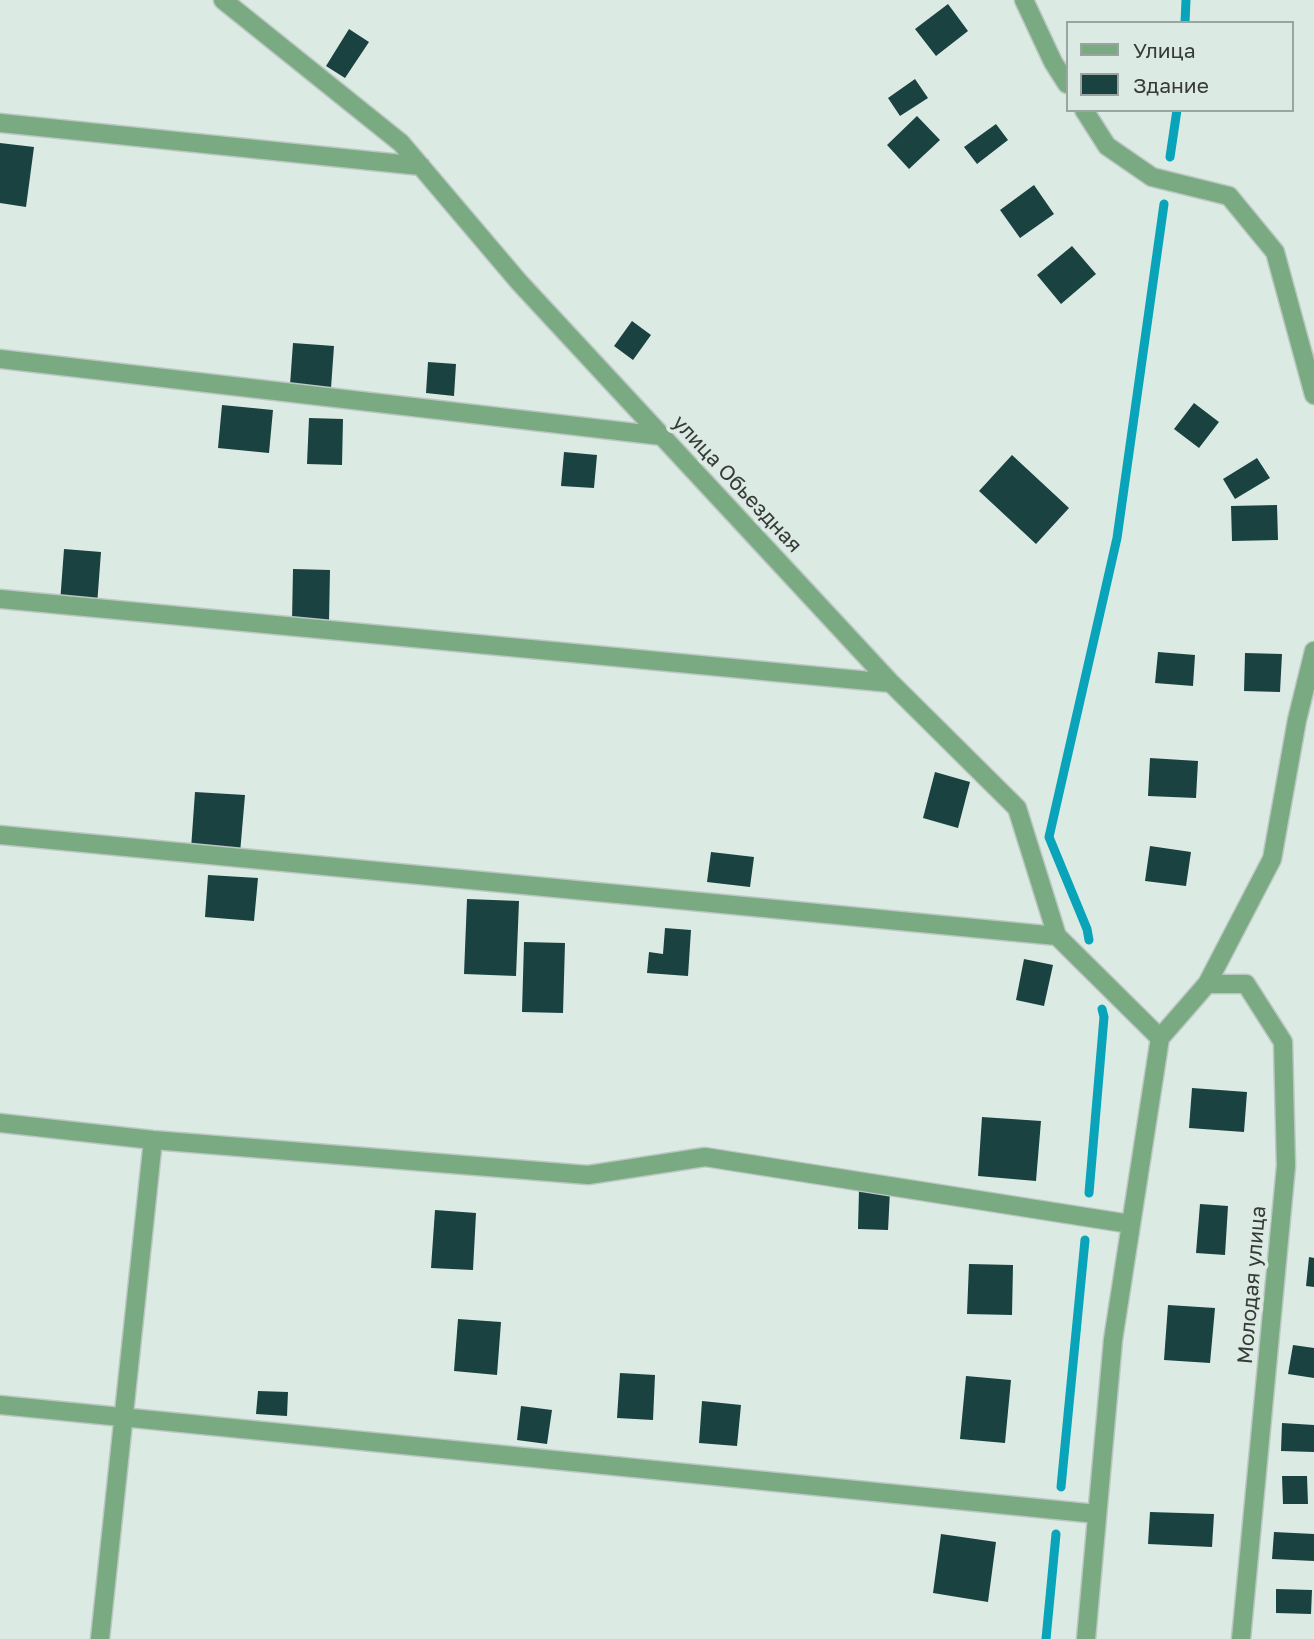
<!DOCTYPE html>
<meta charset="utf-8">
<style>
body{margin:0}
#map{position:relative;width:1314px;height:1639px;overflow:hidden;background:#dceae4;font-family:"Golos Text",sans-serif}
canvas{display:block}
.legend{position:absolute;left:1066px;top:21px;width:228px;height:91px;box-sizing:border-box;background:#dceae4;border:2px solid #9aa4a0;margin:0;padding:9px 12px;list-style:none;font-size:21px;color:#363b39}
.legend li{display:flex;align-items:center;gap:14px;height:35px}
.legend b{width:35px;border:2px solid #9aa4a0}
</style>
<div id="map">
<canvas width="1314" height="1639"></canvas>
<ul class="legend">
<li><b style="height:9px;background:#7aaa81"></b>Улица</li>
<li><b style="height:19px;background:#1a4240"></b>Здание</li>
</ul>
</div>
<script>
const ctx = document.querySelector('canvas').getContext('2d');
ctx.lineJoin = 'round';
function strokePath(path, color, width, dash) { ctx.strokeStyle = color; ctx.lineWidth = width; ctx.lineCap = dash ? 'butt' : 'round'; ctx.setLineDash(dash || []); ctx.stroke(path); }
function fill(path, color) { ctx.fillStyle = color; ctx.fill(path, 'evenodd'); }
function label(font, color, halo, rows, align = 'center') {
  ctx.font = font + ' "Golos Text",sans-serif'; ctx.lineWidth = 7; ctx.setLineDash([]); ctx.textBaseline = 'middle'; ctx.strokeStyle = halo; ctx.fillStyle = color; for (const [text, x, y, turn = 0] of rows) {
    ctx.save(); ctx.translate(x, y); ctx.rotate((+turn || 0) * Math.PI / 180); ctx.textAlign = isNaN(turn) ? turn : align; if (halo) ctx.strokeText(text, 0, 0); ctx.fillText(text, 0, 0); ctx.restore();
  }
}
strokePath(new Path2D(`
 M1185 23 1186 0
 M1170 157 1177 110
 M1089 940 1087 929 1049 837 1117 538 1164 204
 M1089 1193 1104 1017 1102 1009
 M1061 1487 1085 1240
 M1046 1639 1056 1534`), '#09a4b9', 9);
fill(new Path2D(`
 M948 4 968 31 936 56 915 29Z
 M349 29 369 42 345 78 326 66Z
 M915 79 928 98 900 116 888 98Z
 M917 116 940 140 909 169 887 145Z
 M996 124 1008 140 977 164 964 147Z
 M0 143 34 147 26 207 0 203Z
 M1034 185 1054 214 1020 238 1000 210Z
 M1072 246 1096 274 1061 304 1037 275Z
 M632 321 651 335 633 360 614 346Z
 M293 343 334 346 331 388 290 385Z
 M428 362 456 364 454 396 426 393Z
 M1194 403 1219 422 1199 448 1174 429Z
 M222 405 273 410 269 453 218 448Z
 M309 418 343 419 342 465 307 464Z
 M564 452 597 455 594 488 561 486Z
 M1012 455 1069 508 1036 544 979 491Z
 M1257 458 1270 478 1235 499 1223 479Z
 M1277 505 1278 540 1232 541 1231 506Z
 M64 549 101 552 97 605 60 603Z
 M293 569 330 570 329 621H292Z
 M1158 652 1195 655 1193 686 1155 683Z
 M1245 653 1282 654 1280 692 1244 691Z
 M1150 758 1198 761 1196 798 1148 796Z
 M935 772 970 782 958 828 923 818Z
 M195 792 245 795 240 853 191 849Z
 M1150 846 1191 852 1186 886 1145 881Z
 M711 852 754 857 750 887 707 882Z
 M208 875 258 878 254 921 205 917Z
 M467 899 519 901 516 976 464 974Z
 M665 928 691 930 688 976 647 973 649 952 663 954Z
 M524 942 565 943 563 1013 522 1012Z
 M1024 959 1053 965 1044 1006 1016 1000Z
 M1192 1088 1247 1092 1244 1132 1189 1128Z
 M982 1117 1041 1121 1036 1181 978 1176Z
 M859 1190 890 1191 888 1230 858 1229Z
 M1200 1204 1228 1206 1225 1255 1196 1253Z
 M435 1210 476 1213 473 1270 431 1268Z
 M1309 1257 1314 1258V1287L1306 1286Z
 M969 1264 1013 1265 1012 1315 967 1314Z
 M1168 1305 1215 1308 1210 1363 1164 1360Z
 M458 1319 501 1322 497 1375 454 1371Z
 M1293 1345 1314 1348V1378L1288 1374Z
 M620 1373 655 1375 653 1420 617 1418Z
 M966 1376 1011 1380 1005 1443 960 1439Z
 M258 1391 288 1392 287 1416 256 1414Z
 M702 1401 741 1405 737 1446 699 1443Z
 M521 1406 552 1410 547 1444 517 1440Z
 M1282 1423 1314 1425V1452L1281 1451Z
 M1282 1476H1307L1308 1504H1283Z
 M1150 1512 1214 1514 1212 1547 1148 1544Z
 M1274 1532 1314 1534V1561L1272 1559Z
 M941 1534 996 1542 988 1602 933 1593Z
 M1276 1589 1312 1590 1311 1614 1276 1613Z`), '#1a4240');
const street = new Path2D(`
 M223 0 401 143 519 282 891 683 1017 808 1057 936 1160 1038
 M1024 0 1053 62 1067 84
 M1084 110 1107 146 1152 177 1229 196 1275 252 1314 395
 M0 123 421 166
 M0 359 662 436
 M0 599 891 683
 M0 835 1057 936
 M0 1123 153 1140 588 1175 705 1157 1130 1224
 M0 1405 1097 1514
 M100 1639 153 1140
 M1086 1639 1113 1340 1160 1038 1207 984
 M1241 1639 1286 1166 1283 1042 1246 984H1207L1272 859 1297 720 1314 651`);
strokePath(street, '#bbc7c2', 21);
strokePath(street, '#7aaa81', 18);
label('21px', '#363b39', '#dceae4', [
 ["улица Обьездная",737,484,47],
 ["Молодая улица",1252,1285,-85]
]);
</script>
